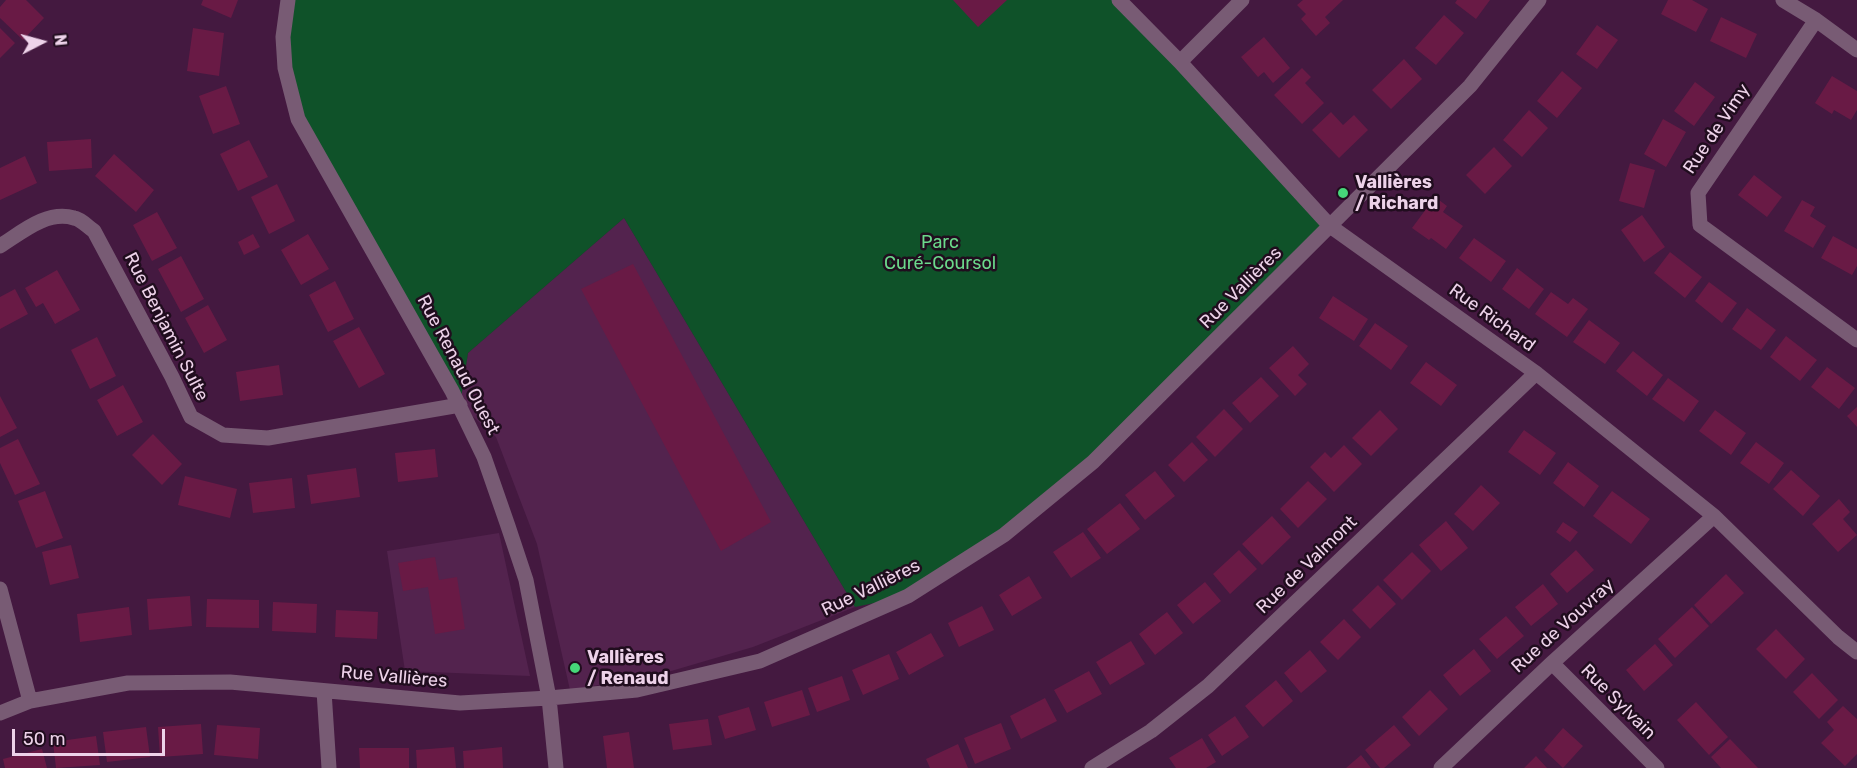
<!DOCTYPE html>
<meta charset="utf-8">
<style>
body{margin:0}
#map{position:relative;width:1857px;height:768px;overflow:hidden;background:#441940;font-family:Rubik,sans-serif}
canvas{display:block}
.north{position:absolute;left:12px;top:12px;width:60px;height:60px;-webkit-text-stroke:4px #200d1e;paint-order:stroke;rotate:84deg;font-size:16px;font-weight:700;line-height:24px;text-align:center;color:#edd2e9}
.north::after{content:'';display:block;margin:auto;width:21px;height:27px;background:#edd2e9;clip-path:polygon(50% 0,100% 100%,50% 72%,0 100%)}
.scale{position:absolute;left:12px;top:729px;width:153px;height:27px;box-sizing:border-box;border:3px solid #edd2e9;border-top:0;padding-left:8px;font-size:18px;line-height:21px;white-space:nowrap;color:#edd2e9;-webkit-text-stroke:4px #200d1e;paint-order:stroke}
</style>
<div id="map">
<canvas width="1857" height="768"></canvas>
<div class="north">N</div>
<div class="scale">50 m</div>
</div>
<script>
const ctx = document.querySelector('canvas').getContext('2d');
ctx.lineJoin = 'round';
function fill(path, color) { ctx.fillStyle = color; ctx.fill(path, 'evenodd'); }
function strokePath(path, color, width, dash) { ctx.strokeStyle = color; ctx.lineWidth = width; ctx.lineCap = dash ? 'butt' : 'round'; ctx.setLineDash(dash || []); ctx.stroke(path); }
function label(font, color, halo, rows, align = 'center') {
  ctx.font = font + ' Rubik,sans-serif'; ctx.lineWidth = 5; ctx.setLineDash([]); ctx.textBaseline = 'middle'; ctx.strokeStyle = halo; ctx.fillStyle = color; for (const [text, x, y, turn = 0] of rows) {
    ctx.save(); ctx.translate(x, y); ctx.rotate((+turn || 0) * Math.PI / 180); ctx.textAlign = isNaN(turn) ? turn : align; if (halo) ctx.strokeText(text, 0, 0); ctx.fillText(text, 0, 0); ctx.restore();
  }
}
fill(new Path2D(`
 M624 218 855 607 753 647 661 674 570 690 537 544 496 437 460 405 468 353Z
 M499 533 530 676 405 671 387 551Z`), '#53234e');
fill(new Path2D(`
 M288 0H1119L1330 226 1093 462 908 596 855 607 624 218 468 353 460 405 298 119 286 69Z`), '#0f5229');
fill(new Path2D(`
 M6 0H26L44 18 23 40 0 18V7Z
 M203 0H238L231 18 201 5Z
 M953 0H1007L978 27Z
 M1303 0H1343L1325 17 1330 23 1316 36 1301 19 1306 14 1297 5Z
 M1457 0H1490L1476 19 1455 3Z
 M1668 0H1692L1708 9 1696 32 1661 14Z
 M1444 15 1464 33 1436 65 1415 48Z
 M1721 17 1757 34 1746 58 1710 41Z
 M1597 25 1618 40 1597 69 1576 54Z
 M0 28 15 43 0 58Z
 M193 28 224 33 219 76 187 71Z
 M1264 37 1290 68 1273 83 1264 72 1258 77 1241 57Z
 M1404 59 1422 79 1391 109 1372 90Z
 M1302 68 1311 77 1305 83 1324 103 1302 124 1274 95Z
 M1562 71 1582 88 1557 118 1537 101Z
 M1832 76 1857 91V110L1851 120 1834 110 1832 114 1815 103Z
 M1695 82 1715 97 1694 126 1674 111Z
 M226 86 240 124 213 134 199 96Z
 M1529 110 1548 128 1522 157 1503 140Z
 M1331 112 1343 125 1354 115 1368 130 1339 158 1312 130Z
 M1663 119 1686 132 1666 167 1644 154Z
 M91 139 92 168 49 171 47 142Z
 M249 140 268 177 238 191 220 154Z
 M1494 147 1512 166 1485 194 1466 175Z
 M114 154 154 190 136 212 95 176Z
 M25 156 37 183 0 200V168Z
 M1630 163 1655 170 1644 208 1619 201Z
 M1754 175 1782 197 1767 217 1738 195Z
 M277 184 295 221 269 234 251 197Z
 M1435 197 1447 206 1443 212 1463 226 1446 249 1431 238 1429 240 1412 228Z
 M1802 200 1815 207 1810 216 1826 226 1813 248 1784 231Z
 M157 212 177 248 152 261 133 225Z
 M1642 215 1665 247 1644 262 1621 230Z
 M253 234 260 247 244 255 238 242Z
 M308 234 329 269 301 285 281 250Z
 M1833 236 1857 249V266L1852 275 1821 258Z
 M1474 238 1506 261 1491 282 1459 258Z
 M1670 252 1702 277 1685 298 1654 273Z
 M181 256 204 299 181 312 158 269Z
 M633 264 771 522 721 551 581 289Z
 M1517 268 1544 289 1529 309 1502 289Z
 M57 270 80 310 55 324 43 303 36 307 25 288Z
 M335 281 354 319 328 332 309 295Z
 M1709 282 1737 303 1722 323 1695 301Z
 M15 289 28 314 0 329V297Z
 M1551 292 1568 304 1573 298 1588 309 1567 337 1535 314Z
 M1333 296 1368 319 1354 341 1319 318Z
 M208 305 227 340 204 353 185 318Z
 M1747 308 1776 330 1761 350 1732 329Z
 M1589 320 1620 343 1605 364 1573 342Z
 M1375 323 1408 346 1391 370 1359 346Z
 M359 327 385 374 359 388 333 341Z
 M1786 336 1817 360 1800 381 1770 357Z
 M97 337 116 376 90 389 71 350Z
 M1293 346 1309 364 1298 375 1307 384 1295 396 1269 368Z
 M1633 351 1663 375 1647 396 1616 371Z
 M1426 362 1457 385 1441 406 1410 383Z
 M279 365 283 395 240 401 236 372Z
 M1827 367 1855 388 1839 409 1811 387Z
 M1261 377 1279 396 1250 423 1232 403Z
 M1668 378 1699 401 1684 422 1652 399Z
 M123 385 143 422 117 436 97 400Z
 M0 396 17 428 0 437Z
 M1857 407V427L1847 416Z
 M1224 409 1243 429 1215 457 1196 437Z
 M1380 410 1398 429 1371 456 1352 438Z
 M1715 410 1746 433 1731 455 1699 431Z
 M1524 430 1556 453 1540 475 1508 452Z
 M153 434 182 464 162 485 132 455Z
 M18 439 40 484 15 495 0 463V448Z
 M1192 442 1208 460 1184 482 1168 465Z
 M1756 442 1784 463 1769 484 1740 463Z
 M1344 445 1362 464 1334 492 1310 467 1325 452 1331 458Z
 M435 449 438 477 398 482 395 453Z
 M1568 462 1599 486 1584 507 1553 483Z
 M356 468 360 497 311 504 307 475Z
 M1791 470 1820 496 1803 516 1773 489Z
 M1155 471 1175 496 1145 520 1125 495Z
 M185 476 237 489 230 518 178 505Z
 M292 478 295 508 253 513 249 483Z
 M1308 481 1327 499 1298 528 1280 509Z
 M1481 485 1500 503 1473 531 1454 514Z
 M45 491 63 538 36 548 18 501Z
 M1612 491 1650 519 1631 544 1593 516Z
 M1839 499 1850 512 1843 519 1857 535 1838 552 1812 524Z
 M1120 503 1140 529 1107 554 1087 529Z
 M1272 516 1291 537 1262 565 1242 544Z
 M1446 521 1468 548 1441 571 1419 545Z
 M1563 522 1578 532 1570 542 1556 532Z
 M1083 532 1101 558 1071 578 1053 552Z
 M71 545 79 578 50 585 42 552Z
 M1239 550 1257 569 1230 594 1213 574Z
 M1576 550 1594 570 1567 593 1550 574Z
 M1412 552 1431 571 1402 600 1383 580Z
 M435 557 439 580 457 577 465 629 435 634 428 587 403 591 398 563Z
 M1726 574 1744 593 1711 624 1694 605Z
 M1029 576 1042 598 1012 616 999 595Z
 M1205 582 1221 601 1193 624 1177 605Z
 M1543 584 1558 604 1531 626 1515 607Z
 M1378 585 1396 604 1370 629 1352 610Z
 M190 596 192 626 149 630 147 599Z
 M207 599 259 600V628L206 627Z
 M273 602 317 604 316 633 272 631Z
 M982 606 994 630 959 647 948 623Z
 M129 607 132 635 80 642 77 614Z
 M1692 607 1709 626 1675 658 1658 639Z
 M336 610 378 612 377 639 335 637Z
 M1167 612 1183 633 1155 655 1139 634Z
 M1506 616 1524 636 1497 659 1479 639Z
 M1344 619 1361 637 1338 660 1320 642Z
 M1776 629 1805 659 1786 679 1756 649Z
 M931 633 944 656 909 675 896 652Z
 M1131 641 1145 664 1110 685 1096 662Z
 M1655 644 1673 665 1644 691 1626 670Z
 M1474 649 1491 671 1460 696 1443 675Z
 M1310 650 1327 671 1301 693 1284 673Z
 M889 654 899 679 863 695 852 670Z
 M1089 671 1102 694 1067 713 1054 690Z
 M1812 673 1838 700 1819 719 1793 692Z
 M842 676 850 700 817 712 808 688Z
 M1276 680 1293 701 1263 727 1245 706Z
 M802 690 810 715 772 727 764 702Z
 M1430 690 1448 709 1419 736 1402 717Z
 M1045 698 1057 721 1021 739 1010 716Z
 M1696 702 1728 737 1709 755 1677 720Z
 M1843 706 1857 719V754L1845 766 1821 743 1834 730 1827 722Z
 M749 707 756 730 725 739 718 716Z
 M1235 716 1249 737 1222 756 1208 735Z
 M708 719 712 745 673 750 669 724Z
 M1001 723 1011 749 975 764 964 738Z
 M201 724 203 754 160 757 158 727Z
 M217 725 260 728 258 759 214 755Z
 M1394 725 1411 745 1384 768H1380L1365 750Z
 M146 727 150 757 107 762 103 732Z
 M1563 728 1583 746 1563 768 1544 750Z
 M629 732 634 768H607L603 736Z
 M96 736 100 765 56 768 53 742Z
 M1202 738 1216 762 1206 768H1176L1169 758Z
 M1730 739 1758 768H1721L1711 757Z
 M958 744 968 768H930L926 759Z
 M454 747 456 768H417L416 750Z
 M502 747 503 768H464L463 751Z
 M359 748H409V768H360Z
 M42 749 47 768H5L3 759Z
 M1361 755 1371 768H1346Z
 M1536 756 1547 768H1524Z`), '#691a45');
strokePath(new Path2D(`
 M288 0 283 37 285 68 298 119 452 391 484 457 508 526 526 580 549 698 556 768
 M1119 0 1180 62 1330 226 1536 373 1714 516 1838 637 1857 652
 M1783 0 1816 20 1857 50
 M1816 20 1698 193 1700 225 1857 340
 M1180 62 1242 0
 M0 246C22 232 47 210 74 218 81 219 88 227 94 231L172 377 191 417 223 435 268 438 460 405
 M0 589 30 701
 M1552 663 1657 768
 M324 691 329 768
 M0 713 30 701 128 683 230 682 460 703 549 698 637 690 760 661 908 596 1004 535 1093 462 1470 86 1539 0
 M1092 768 1151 731 1208 686 1536 373
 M1441 768 1552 663 1714 516`), '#785b74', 15);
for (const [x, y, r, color] of [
 [1343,193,6,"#46d779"],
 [575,668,6,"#46d779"]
]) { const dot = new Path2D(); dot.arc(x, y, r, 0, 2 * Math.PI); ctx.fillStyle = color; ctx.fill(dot); strokePath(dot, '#200d1e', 2); }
label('18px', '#edd2e9', '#200d1e', [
 ["Rue de Vimy",1717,129,-56],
 ["Rue Vallières",1241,288,-45],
 ["Rue Richard",1492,318,36],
 ["Rue Benjamin Sulte",166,327,63],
 ["Rue Renaud Ouest",458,365,62],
 ["Rue de Valmont",1307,565,-44],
 ["Rue Vallières",871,588,-26],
 ["Rue de Vouvray",1563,626,-42],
 ["Rue Vallières",394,677,5],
 ["Rue Sylvain",1618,702,45]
]);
label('bold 18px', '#edd2e9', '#200d1e', [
 ["Vallières",1355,183],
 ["/ Richard",1355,204],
 ["Vallières",587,658],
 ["/ Renaud",587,679]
], 'left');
label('18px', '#6bd98b', '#200d1e', [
 ["Parc",940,243],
 ["Curé-Coursol",940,264]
]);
</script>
